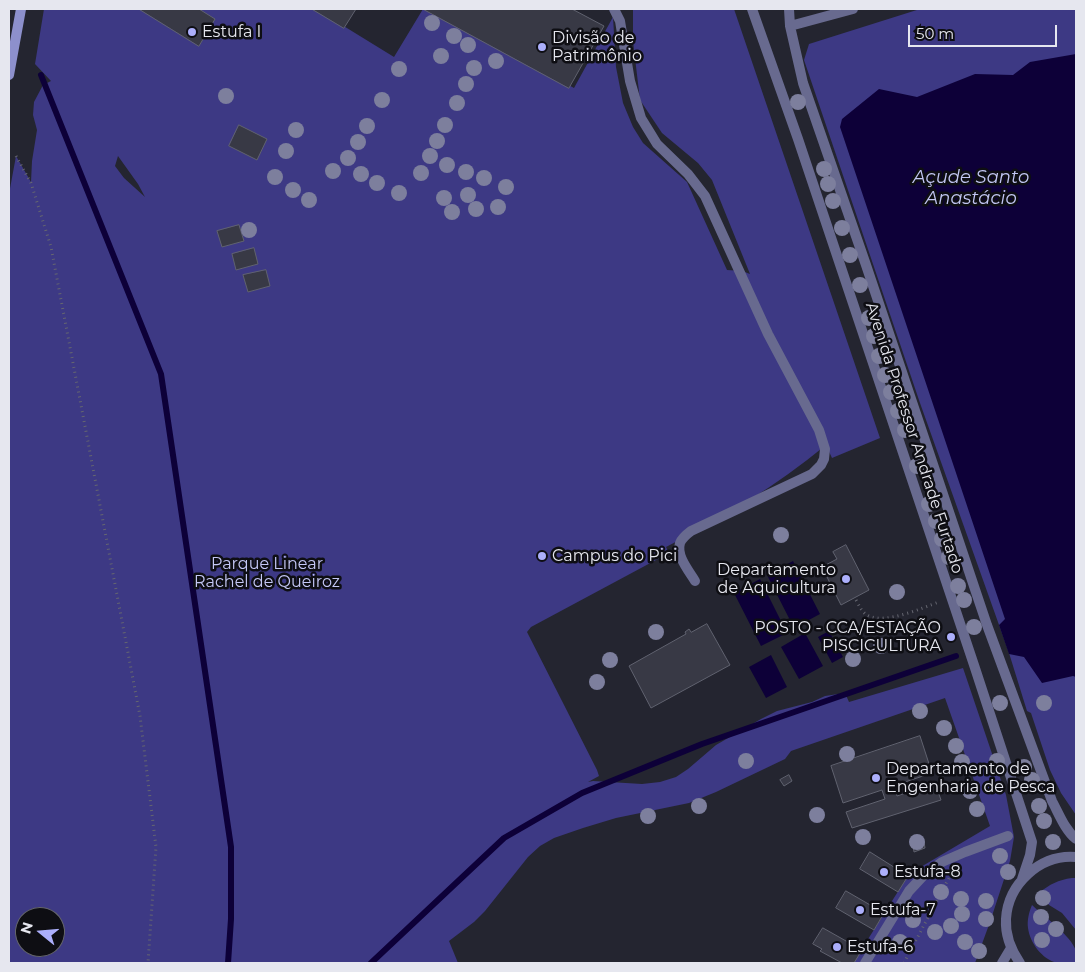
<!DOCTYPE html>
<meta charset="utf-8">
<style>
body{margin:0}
#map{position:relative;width:1085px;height:972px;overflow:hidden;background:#242530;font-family:Montserrat,sans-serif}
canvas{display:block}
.frame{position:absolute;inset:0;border:10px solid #e6e7ef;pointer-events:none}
.north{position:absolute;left:15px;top:907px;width:50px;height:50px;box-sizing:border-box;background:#0e0e13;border:1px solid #64656b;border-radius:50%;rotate:287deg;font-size:14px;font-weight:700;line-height:20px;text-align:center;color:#e6e7ef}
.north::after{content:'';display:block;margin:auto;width:18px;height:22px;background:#acaffb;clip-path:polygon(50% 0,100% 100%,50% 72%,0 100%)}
.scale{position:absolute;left:908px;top:25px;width:149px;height:22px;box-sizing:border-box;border:2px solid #e6e7ef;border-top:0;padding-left:6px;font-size:15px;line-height:18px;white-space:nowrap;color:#e6e7ef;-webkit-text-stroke:4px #0e0e13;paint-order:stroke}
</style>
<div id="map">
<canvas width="1085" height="972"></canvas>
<div class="frame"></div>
<div class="north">N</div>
<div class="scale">50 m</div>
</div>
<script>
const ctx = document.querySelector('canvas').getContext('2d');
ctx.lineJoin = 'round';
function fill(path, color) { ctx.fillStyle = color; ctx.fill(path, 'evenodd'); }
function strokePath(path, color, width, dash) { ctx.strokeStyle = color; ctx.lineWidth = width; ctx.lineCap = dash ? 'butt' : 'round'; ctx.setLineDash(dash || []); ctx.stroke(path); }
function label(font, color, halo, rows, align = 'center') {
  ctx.font = font + ' Montserrat,sans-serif'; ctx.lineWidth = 5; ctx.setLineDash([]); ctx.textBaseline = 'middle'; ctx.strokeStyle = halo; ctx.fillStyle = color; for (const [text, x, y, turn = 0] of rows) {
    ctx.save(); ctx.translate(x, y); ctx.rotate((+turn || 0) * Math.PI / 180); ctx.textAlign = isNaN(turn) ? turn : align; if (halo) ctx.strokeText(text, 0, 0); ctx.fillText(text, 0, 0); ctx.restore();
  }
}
fill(new Path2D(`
 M44 9H316L394 57 423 9H425L574 88 613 17 616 67 623 103 633 127 643 143 687 182 727 270 742 271 750 274 712 180 698 163 662 133 640 100 633 41V9H734L880 438 832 458 826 445C776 486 723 518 666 547L669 553 531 627 527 632 597 770 599 776 588 782 593 781 642 784 660 782 676 777 688 769 716 745 761 719 777 711 812 702 825 696 845 693 849 702 963 668 1006 795 1014 837 1010 861 990 922 975 963H853L909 874 990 826 945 698 791 751 785 759 716 792 689 803 616 818 583 828 554 838 540 846 528 857 485 911 474 922 449 941 458 963H9V194L16 156 31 182 32 161 37 130 33 115 34 102 43 85 51 81 35 64ZM118 156 138 184 145 197 124 178 115 166ZM25 917H55V947H25Z
 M920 9H1076V815L1061 793 1050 770 1031 713 1027 711 1009 653 920 403 804 60 809 44Z
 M1072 878H1076V930L1062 913 1049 905 1039 893C1050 884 1058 880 1072 878Z
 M1032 905C1044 917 1071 935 1076 951 1077 954 1076 960 1076 963 1070 963 1062 964 1057 963 1042 959 1030 943 1028 928 1027 920 1029 912 1032 905Z`), '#3d3984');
fill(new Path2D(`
 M1076 54V677L1073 676 1042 683 1024 657 1009 654 999 625 1005 619 840 127 842 119 879 89 917 97 975 74 1013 75 1030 62Z
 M793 561 820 614 794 628 767 575Z
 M760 579 787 633 761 646 734 593Z
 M829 631 843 657 832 663 818 637Z
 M805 633 823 666 799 679 781 647Z
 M771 655 787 687 766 698 749 667Z`), '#0d0038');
strokePath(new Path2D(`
 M41 75 161 374 231 847V919L228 963
 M371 963 504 838 582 793 702 744 956 656`), '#0d0038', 6);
const building = new Path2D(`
 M139 9H199L215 19 199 46Z
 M312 9H356L344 28Z
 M423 9H572L604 26 569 88Z
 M239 125 267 139 257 160 229 146Z
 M239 225 244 241 222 247 217 231Z
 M254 248 258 264 236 270 232 254Z
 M266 270 270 286 248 292 243 275Z
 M846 545 869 590 841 605 822 567 837 559 833 552Z
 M707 624 730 665 651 708 629 666 686 634 685 632 689 629 691 632Z
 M920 736 932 773 893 786 897 796 935 783 941 800 852 828 846 812 885 799 882 790 843 803 831 766Z
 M789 775 792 781 784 786 780 780Z
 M924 842 925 848 914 852 913 845Z
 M870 852 908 876 898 892 860 869Z
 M846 891 884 913 874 930 836 908Z
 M823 928 862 950 854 963H842L820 951 822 949 813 944Z`);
fill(building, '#383945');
strokePath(building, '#60626f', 1);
strokePath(new Path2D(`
 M16 156 31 183 51 247 140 716 156 847 148 963
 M856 600C860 607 862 613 869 616 886 624 922 608 939 602
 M904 963 951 874`), '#656670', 3, [1, 4]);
strokePath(new Path2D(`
 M614 9 620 21 630 81 641 118 657 144 688 174 705 196 768 334 819 430 825 449 824 459 821 465 812 474 691 531C687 534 682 538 680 543 676 556 689 571 695 581`), '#686a8f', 10);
strokePath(new Path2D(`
 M752 9 798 139 974 665 1032 842 1030 855 1022 879
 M789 9 790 26 803 83 866 265 987 625 1052 801C1059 814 1065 830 1076 839
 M790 26 853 9
 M865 963 909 891 923 876 942 862 965 852 1008 836
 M1002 963 1011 948
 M1020 963C1011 950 1005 936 1006 919 1008 884 1040 854 1076 857`), '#686a8f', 10);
strokePath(new Path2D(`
 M9 75 21 9`), '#8d90cc', 10);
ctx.fillStyle = '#7d7f9d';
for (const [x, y] of [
 [432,23],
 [454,36],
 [468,45],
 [441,56],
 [496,61],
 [474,68],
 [399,69],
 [466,84],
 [226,96],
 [382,100],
 [798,102],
 [457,103],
 [445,125],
 [367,126],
 [296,130],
 [437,141],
 [358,142],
 [286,151],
 [430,156],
 [348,158],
 [447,165],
 [824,169],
 [333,171],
 [466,172],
 [421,173],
 [361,174],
 [275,177],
 [484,178],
 [377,183],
 [828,184],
 [506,187],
 [293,190],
 [399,193],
 [468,195],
 [444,198],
 [309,200],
 [833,201],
 [498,207],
 [476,209],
 [452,212],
 [842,228],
 [249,230],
 [850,255],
 [860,285],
 [869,318],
 [874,336],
 [879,356],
 [885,375],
 [891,392],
 [898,411],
 [905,430],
 [917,466],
 [929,504],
 [936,521],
 [781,535],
 [942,539],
 [949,557],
 [958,586],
 [897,592],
 [964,600],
 [974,627],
 [656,632],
 [881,646],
 [853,659],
 [610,660],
 [597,682],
 [1000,703],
 [1044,703],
 [920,711],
 [944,728],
 [956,746],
 [847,754],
 [746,761],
 [997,761],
 [962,762],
 [1024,767],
 [1032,780],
 [970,791],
 [699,806],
 [1039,806],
 [977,809],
 [817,815],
 [648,816],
 [1044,821],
 [863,837],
 [917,842],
 [1053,842],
 [1000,856],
 [1008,872],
 [941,892],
 [1043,898],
 [961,899],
 [986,901],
 [962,914],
 [1041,917],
 [986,919],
 [913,920],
 [951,926],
 [1056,929],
 [935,932],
 [1042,940],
 [900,942],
 [965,942],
 [979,951]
]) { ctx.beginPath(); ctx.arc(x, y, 8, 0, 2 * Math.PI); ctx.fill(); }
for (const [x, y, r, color] of [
 [192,32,5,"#acaffb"],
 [542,47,5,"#acaffb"],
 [542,556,5,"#acaffb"],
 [846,579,5,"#acaffb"],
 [951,637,5,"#acaffb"],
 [876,778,5,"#acaffb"],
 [884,872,5,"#acaffb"],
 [860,910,5,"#acaffb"],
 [837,947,5,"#acaffb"]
]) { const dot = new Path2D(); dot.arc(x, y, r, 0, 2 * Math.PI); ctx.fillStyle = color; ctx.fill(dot); strokePath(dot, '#0e0e13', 2); }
label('16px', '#e6e7ef', '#0e0e13', [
 ["Estufa I",202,32],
 ["Divisão de",552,38],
 ["Patrimônio",552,56],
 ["Campus do Pici",552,556],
 ["Departamento",836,570,"right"],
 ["de Aquicultura",836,588,"right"],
 ["POSTO - CCA/ESTAÇÃO",941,628,"right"],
 ["PISCICULTURA",941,646,"right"],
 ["Departamento de",886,769],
 ["Engenharia de Pesca",886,787],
 ["Estufa-8",894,872],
 ["Estufa-7",870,910],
 ["Estufa-6",847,947]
], 'left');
label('16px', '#e6e7ef', '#0e0e13', [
 ["Avenida Professor Andrade Furtado",914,438,72]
]);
label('16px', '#c5c8f6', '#0e0e13', [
 ["Parque Linear",267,564],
 ["Rachel de Queiroz",267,582]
]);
label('italic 18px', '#c2c6f3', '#0e0e13', [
 ["Açude Santo",971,178],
 ["Anastácio",971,199]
]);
</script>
